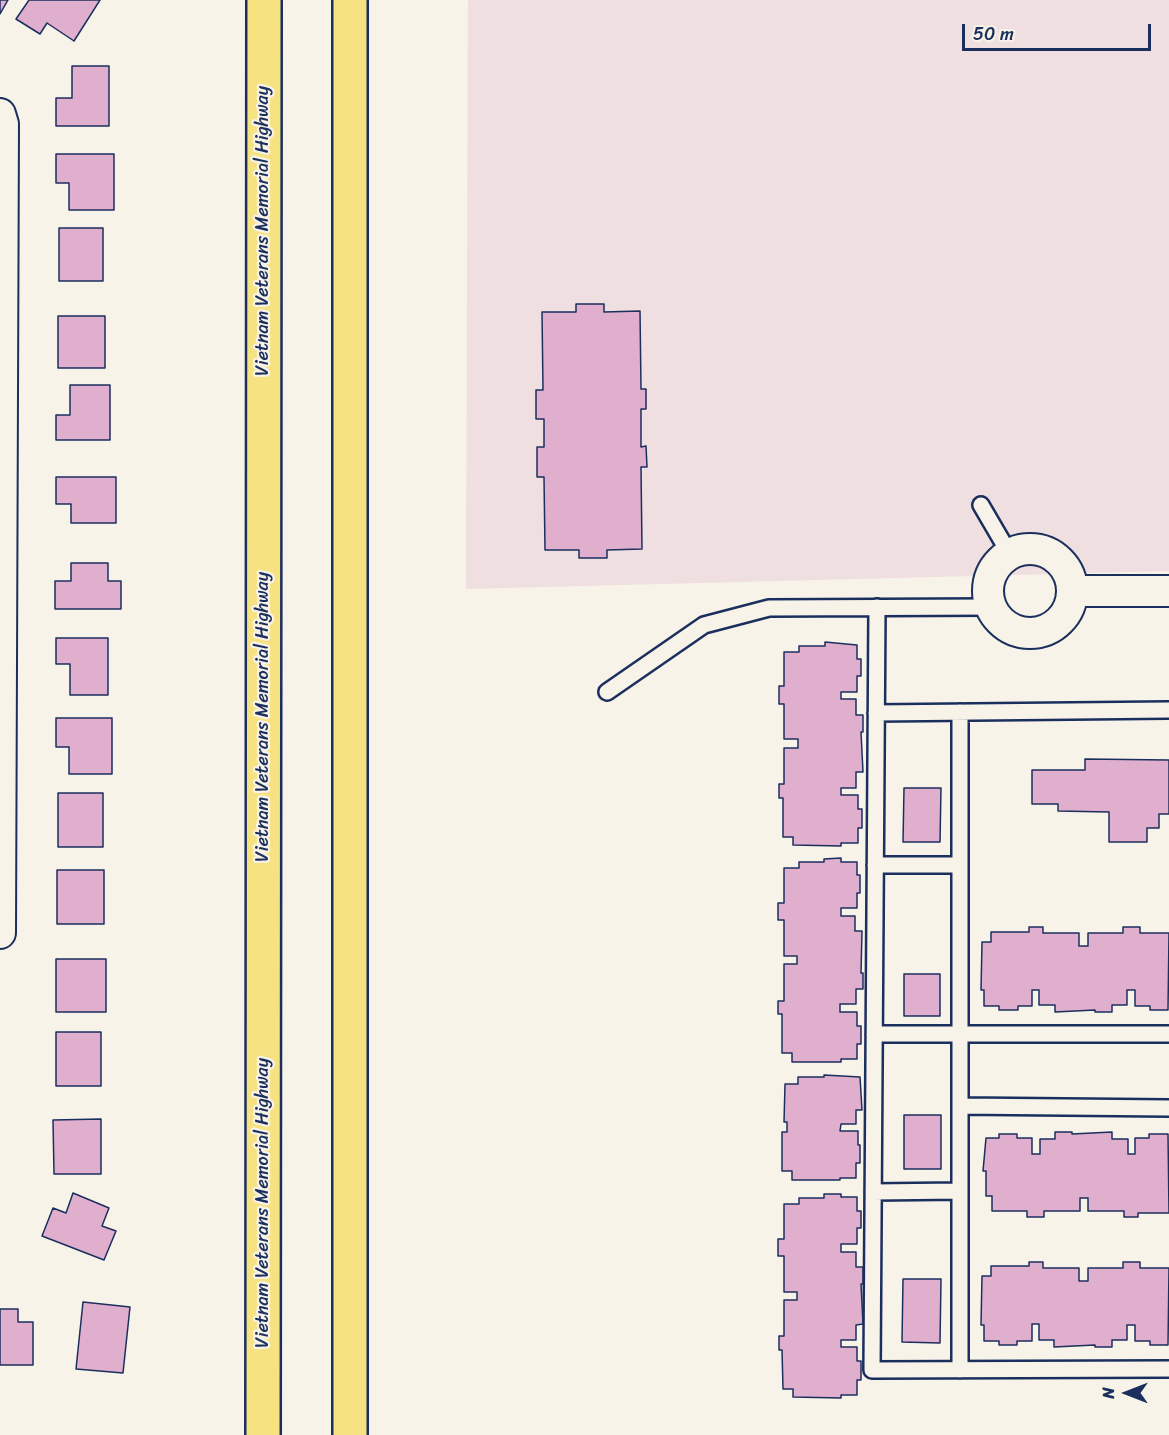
<!DOCTYPE html>
<style>
body{margin:0}
#map{position:relative;width:1169px;height:1435px;overflow:hidden;background:#f7f3e8;font-family:Sriracha,sans-serif}
canvas{display:block}
.north{position:absolute;left:1097px;top:1363px;width:60px;height:60px;-webkit-text-stroke:4px #f7f3e8;paint-order:stroke;rotate:270deg;font-size:16px;font-weight:700;line-height:24px;text-align:center;color:#1b2f5e}
.north::after{content:'';display:block;margin:auto;width:21px;height:27px;background:#1b2f5e;clip-path:polygon(50% 0,100% 100%,50% 72%,0 100%)}
.scale{position:absolute;left:962px;top:24px;width:189px;height:27px;box-sizing:border-box;border:3px solid #1b2f5e;border-top:0;padding-left:8px;font-size:18px;line-height:21px;white-space:nowrap;color:#1b2f5e;-webkit-text-stroke:4px #f7f3e8;paint-order:stroke}
</style>
<div id="map">
<canvas width="1169" height="1435"></canvas>
<div class="north">N</div>
<div class="scale">50 m</div>
</div>
<script>
const ctx = document.querySelector('canvas').getContext('2d');
ctx.lineJoin = 'round';
function fill(path, color) { ctx.fillStyle = color; ctx.fill(path, 'evenodd'); }
function strokePath(path, color, width, dash) { ctx.strokeStyle = color; ctx.lineWidth = width; ctx.lineCap = dash ? 'butt' : 'round'; ctx.setLineDash(dash || []); ctx.stroke(path); }
function label(font, color, halo, rows, align = 'center') {
  ctx.font = font + ' Sriracha,sans-serif'; ctx.lineWidth = 4.5; ctx.setLineDash([]); ctx.textBaseline = 'middle'; ctx.strokeStyle = halo; ctx.fillStyle = color; for (const [text, x, y, turn = 0] of rows) {
    ctx.save(); ctx.translate(x, y); ctx.rotate((+turn || 0) * Math.PI / 180); ctx.textAlign = isNaN(turn) ? turn : align; if (halo) ctx.strokeText(text, 0, 0); ctx.fillText(text, 0, 0); ctx.restore();
  }
}
fill(new Path2D(`
 M468 0H1169V571L466 589Z`), '#f0dfe0');
const building = new Path2D(`
 M0 0H8L0 14Z
 M29 0H100L74 41 47 23 40 34 16 19Z
 M72 66H109V126H56V98H72Z
 M56 154H114V210H69V183H56Z
 M59 228H103V281H59Z
 M576 304H604V312L640 311 641 389H646V409H641V447L646 446 647 467H641L642 549 607 550V558H579V550H545L544 477H537V447H544V419H536V390H543L542 312H576Z
 M58 316H105V368H58Z
 M70 385H110V440H56V415H70Z
 M56 477H116V523H71V504H56Z
 M71 563H108V581H121V609H55V581H71Z
 M56 638H108V695H70V664H56Z
 M825 642 857 645V659H861V676H857V692H841V699H856V715H863V732H861L863 772H856V788H841V795H858V809H862V828H858V843H841V846L793 845V837H783V798H779V784H784V748H798V739H784V704H779V686H784V652H799V646H825Z
 M56 718H112V774H69V747H56Z
 M1085 759 1169 760V814H1159V828H1147V842H1109V812L1058 811V804H1032V770H1085Z
 M904 788H941L940 842H903Z
 M58 793H103V847H58Z
 M841 858V862H857V875H860V893H857V908H841V916H855V931H862L861 973H863V989H856V1004H840V1012H857V1026H861V1044H857V1059H841V1062H792V1053H782V1014H778V1001H784V964H797V956H784V920H778V903H784V868H799V862H824V859Z
 M57 870H104V924H57Z
 M1029 927H1043V933H1079V946H1088V933H1123V927H1140V933H1169L1168 1010H1150V1006H1135V990H1127V1005H1112V1012H1095V1010L1055 1012V1005H1039V990H1032V1006H1018V1010H999V1006H984V990H981L982 942H991V932H1029Z
 M56 959H106V1012H56Z
 M904 974H940V1016H904Z
 M56 1032H101V1086H56Z
 M824 1075 860 1077 862 1110H856V1124H841L840 1131H858V1145H860V1163H856V1178H840V1180H792V1171H782V1132H787V1122H784L785 1084H798V1077H824Z
 M904 1115H941V1169H904Z
 M101 1119V1174H54L53 1120Z
 M1055 1132H1072V1134L1112 1132V1139H1128V1154H1135V1138H1149V1134H1168L1169 1213H1138V1217H1124V1211H1088V1198H1080V1211H1044V1217H1027V1211H992V1196H986V1171H983L986 1138H999V1134H1017V1138H1032V1154H1040V1139H1055Z
 M73 1193 109 1208 102 1226 116 1231 104 1260 42 1236 53 1208 66 1213Z
 M824 1194H841V1197H857V1211H861V1228H857V1244H841V1252H856V1267H863V1284H861L863 1324 856 1325V1340H841V1347H857V1361H861V1380H857V1395H841V1398L793 1397V1389H783L782 1350H779V1336H784V1300H797V1292H784V1256H778V1239H784V1204H799V1198H824Z
 M1029 1262H1043V1268H1079V1281H1088V1268H1123V1262H1140V1268H1169L1168 1345H1150V1341H1135V1325H1127V1340H1112V1347H1095V1345L1054 1347V1340H1039V1324H1032V1341H1017V1345H999V1341H984V1325H981L982 1276H991V1266H1029Z
 M903 1279H941L940 1343 902 1342Z
 M83 1302 130 1307 123 1373 76 1369Z
 M0 1309H18V1322H33V1365H0Z`);
fill(building, '#e0afce');
strokePath(building, '#1b2f5e', 1.5);
const lane = new Path2D(`
 M981 505 1009 553
 M877 607 872 1370 1169 1369
 M607 692 704 625 769 608 991 607
 M960 712V1370
 M876 713 1169 710
 M875 865H960
 M874 1034H1169
 M960 1106 1169 1108
 M873 1192 960 1191`);
const street = new Path2D(`
 M0 114 3 124 0 933
 M988 591a42 42 0 1 1 84 0a42 42 0 1 1-84 0Z
 M1072 591H1169`);
const highway = new Path2D(`
 M350 0V1435
 M263 1435 264 0`);
strokePath(lane, '#1b2f5e', 20);
strokePath(street, '#1b2f5e', 34);
strokePath(highway, '#1b2f5e', 38);
strokePath(lane, '#f7f3e8', 15);
strokePath(street, '#f7f3e8', 30);
strokePath(highway, '#f7e281', 33);
label('18px', '#1b2f5e', '#f7f3e8', [
 ["Vietnam Veterans Memorial Highway",263,231,-90],
 ["Vietnam Veterans Memorial Highway",263,717,-90],
 ["Vietnam Veterans Memorial Highway",263,1203,-90]
]);
</script>
